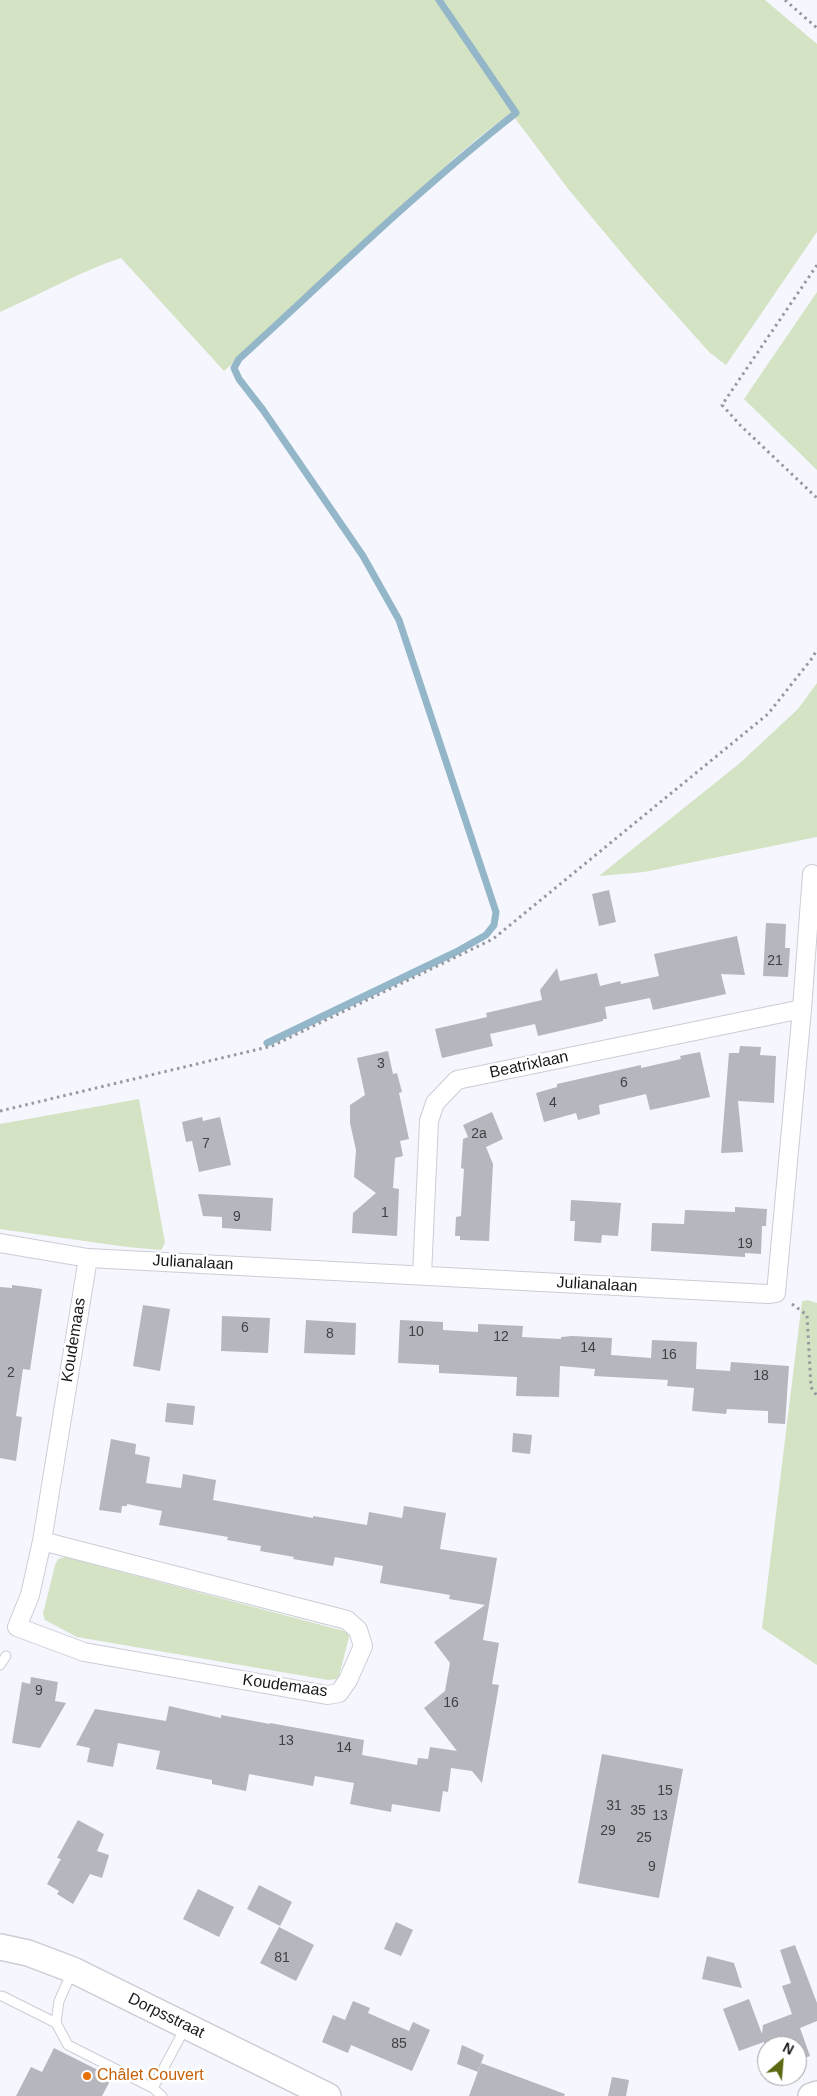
<!DOCTYPE html>
<meta charset="utf-8">
<style>
body{margin:0}
#map{position:relative;width:817px;height:2096px;overflow:hidden;background:#f5f6fe;font-family:Helvetica,sans-serif}
canvas{display:block}
.north{position:absolute;left:757px;top:2036px;width:50px;height:50px;box-sizing:border-box;background:#fff;border:1px solid #a3a3a5;border-radius:50%;rotate:27deg;font-size:14px;font-weight:700;line-height:20px;text-align:center;color:#1a1a1d}
.north::after{content:'';display:block;margin:auto;width:18px;height:22px;background:#5d6910;clip-path:polygon(50% 0,100% 100%,50% 72%,0 100%)}
</style>
<div id="map">
<canvas width="817" height="2096"></canvas>
<div class="north">N</div>
</div>
<script>
const ctx = document.querySelector('canvas').getContext('2d');
ctx.lineJoin = 'round';
function fill(path, color) { ctx.fillStyle = color; ctx.fill(path, 'evenodd'); }
function strokePath(path, color, width, dash) { ctx.strokeStyle = color; ctx.lineWidth = width; ctx.lineCap = dash ? 'butt' : 'round'; ctx.setLineDash(dash || []); ctx.stroke(path); }
function label(font, color, halo, rows, align = 'center') {
  ctx.font = font + ' Helvetica,sans-serif'; ctx.lineWidth = 5; ctx.setLineDash([]); ctx.textBaseline = 'middle'; ctx.strokeStyle = halo; ctx.fillStyle = color; for (const [text, x, y, turn = 0] of rows) {
    ctx.save(); ctx.translate(x, y); ctx.rotate((+turn || 0) * Math.PI / 180); ctx.textAlign = isNaN(turn) ? turn : align; if (halo) ctx.strokeText(text, 0, 0); ctx.fillText(text, 0, 0); ctx.restore();
  }
}
fill(new Path2D(`
 M0 0H765L817 44V232L726 365 709 352 635 269 569 190 511 113C472 141 436 173 403 208L224 371 121 258C79 272 41 294 0 312Z
 M817 292V470L744 399Z
 M817 683V837L644 872 599 876 740 763 798 709Z
 M139 1099 165 1243 161 1250 127 1247 0 1229V1124Z
 M808 1300 817 1303V1665L762 1628 802 1301Z
 M65 1557 348 1632 349 1637 339 1676 336 1679 328 1680 77 1637 45 1620 43 1614 55 1565 58 1559Z`), '#d3e3c3');
strokePath(new Path2D(`
 M267 1043 456 952 486 935 494 925 496 912 399 620 363 556 263 410 239 379 234 368 239 359C330 276 419 189 516 113L439 0`), '#93b7c8', 7);
fill(new Path2D(`
 M609 890 616 922 599 926 592 894Z
 M766 923 786 924 785 948H790L788 977 763 976Z
 M737 936 745 975 721 974 726 994 653 1010 650 998 605 1007 607 1019H603V1021L538 1036 535 1024 490 1034 493 1046 442 1058 435 1029 487 1017 486 1013 542 1000 540 990 557 968 560 981 597 973 600 986 620 981 621 984 659 976 654 954Z
 M740 1046 761 1047 760 1055 776 1056 774 1103 738 1101 743 1152 721 1153 729 1053H739Z
 M388 1051 393 1074 397 1073 402 1092 399 1093 409 1139 400 1141 403 1156 395 1158 393 1188 399 1189 397 1236 352 1233 353 1213 376 1193 354 1177 356 1150 350 1123V1105L365 1095 357 1058Z
 M700 1052 710 1097 650 1110 646 1094 599 1105 600 1114 578 1120 576 1113 544 1122 536 1093 557 1087V1084L641 1065V1068L681 1059 680 1056Z
 M492 1112 503 1139 486 1147 493 1164 489 1241 460 1240V1236H455L456 1217 461 1216 464 1169 461 1168 463 1139 468 1137 463 1125Z
 M202 1117 203 1121 220 1117 231 1165 199 1172 192 1141 186 1142 182 1122Z
 M198 1194 273 1198 271 1231 222 1228V1217L203 1216Z
 M571 1200 621 1203 618 1236 602 1235 601 1243 574 1241 575 1221H570Z
 M735 1207 767 1209 766 1226H762L761 1254 745 1253V1257L651 1251 652 1223 684 1224 685 1210 735 1212Z
 M12 1285 42 1289 30 1370 23 1369 16 1416 22 1417 16 1461 0 1458V1287L12 1288Z
 M143 1305 170 1309 160 1371 133 1366Z
 M222 1316 270 1318 268 1353 221 1351Z
 M306 1320 356 1323 355 1355 304 1353Z
 M400 1320 443 1322V1330L478 1332V1324L523 1326 522 1337 561 1339V1337L572 1336 612 1338 611 1355 651 1358 652 1340 697 1342 696 1369 730 1371 731 1362 789 1366 785 1424 768 1423V1411L727 1409 726 1414 692 1411 694 1388 667 1386 668 1380 594 1376 595 1369 560 1366 559 1397 516 1396 517 1377 439 1373V1365L398 1363Z
 M167 1403 195 1406 193 1425 165 1422Z
 M513 1433 532 1435 530 1454 512 1452Z
 M111 1439 136 1444 135 1454 150 1457 146 1483 181 1488 183 1474 216 1480 213 1500 313 1518V1516L367 1525 369 1512 402 1518 404 1506 446 1513 440 1549 497 1558 483 1640 499 1643 492 1684 499 1685 482 1783 472 1771 451 1768 448 1792 443 1791 440 1812 392 1804 391 1812 350 1804 354 1783 315 1776 313 1786 249 1774 246 1791 212 1784V1780L156 1769 160 1751 118 1743 113 1767 87 1762 90 1748 76 1745 95 1709 166 1721 169 1706 221 1718V1715L270 1724V1723L364 1740 362 1755 417 1765 418 1758 428 1759 430 1747 457 1751 424 1708 445 1691 450 1663 434 1642 485 1605 449 1599 450 1595 380 1583 383 1566 335 1557 333 1566 293 1559 294 1557 260 1551 261 1546 227 1540 228 1537 159 1525 162 1511 127 1504V1506H122L121 1513 99 1510Z
 M31 1677 58 1682 55 1701 66 1703 40 1748 12 1743 22 1682 30 1684Z
 M602 1754 683 1769 659 1898 578 1883Z
 M78 1820 104 1834 97 1851 109 1855 102 1878 90 1874 73 1904 57 1894 59 1891 47 1884 61 1859 57 1858Z
 M259 1885 292 1902 280 1926 247 1909Z
 M198 1889 234 1907 219 1937 183 1919Z
 M396 1922 413 1930 401 1956 384 1949Z
 M279 1927 314 1945 296 1981 260 1963Z
 M795 1945 817 2003V2021L800 2028 810 2056 797 2061V2046H767V2051L764 2042 739 2051 723 2009 749 1999 762 2034 763 2025 792 2014 782 1986 791 1983 780 1950Z
 M707 1956 734 1963 742 1988 702 1979Z
 M353 2001 370 2008 368 2013 409 2031 413 2022 430 2030 412 2071 351 2045 348 2053 322 2042 333 2015 345 2020Z
 M462 2045 484 2055 478 2072 457 2064Z
 M54 2048 100 2071 98 2075 110 2081 102 2096H16L31 2067 42 2072Z
 M481 2063 565 2094 564 2096H469Z
 M612 2077 629 2080 626 2096H608Z`), '#b5b6be');
const lane = new Path2D(`
 M0 1665 6 1656
 M72 1972 59 2001 56 2023 68 2045 153 2088 185 2028
 M2 1996 56 2023
 M153 2088 162 2096`);
const street = new Path2D(`
 M0 1243 88 1258 768 1294 776 1293 802 1009 812 874
 M422 1275 429 1121 435 1103 457 1080 802 1009
 M42 1541 30 1595 17 1627 84 1652 327 1695 339 1693 348 1680 363 1646 358 1630 347 1620 42 1541 88 1258`);
const secondary = new Path2D(`
 M0 1947 28 1953 73 1970 328 2096
 M811 2096 817 2094`);
strokePath(lane, '#cccdd5', 11);
strokePath(street, '#cccdd5', 20);
strokePath(secondary, '#cccdd5', 28);
strokePath(new Path2D(`
 M785 0 817 28
 M817 265 722 405 741 426 817 498
 M0 1111 272 1046 493 939 768 714 813 657 817 649
 M792 1304 807 1315 811 1387 817 1396`), '#98999f', 3, [2.5, 4]);
strokePath(lane, '#fff', 9);
strokePath(street, '#fff', 18);
strokePath(secondary, '#fff', 25);
for (const [x, y, r, color] of [
 [87,2076,5,"#e8710a"]
]) { const dot = new Path2D(); dot.arc(x, y, r, 0, 2 * Math.PI); ctx.fillStyle = color; ctx.fill(dot); strokePath(dot, '#fff', 2); }
label('14px', '#414145', null, [
 ["21",775,961],
 ["3",381,1064],
 ["6",624,1083],
 ["4",553,1103],
 ["2a",479,1134],
 ["7",206,1144],
 ["1",385,1213],
 ["9",237,1217],
 ["19",745,1244],
 ["6",245,1328],
 ["10",416,1332],
 ["8",330,1334],
 ["12",501,1337],
 ["14",588,1348],
 ["16",669,1355],
 ["2",11,1373],
 ["18",761,1376],
 ["9",39,1691],
 ["16",451,1703],
 ["13",286,1741],
 ["14",344,1748],
 ["15",665,1791],
 ["31",614,1806],
 ["35",638,1811],
 ["13",660,1816],
 ["29",608,1831],
 ["25",644,1838],
 ["9",652,1867],
 ["81",282,1958],
 ["85",399,2044]
]);
label('16px', '#1a1a1d', '#fff', [
 ["Beatrixlaan",529,1065,-12],
 ["Julianalaan",193,1263,3],
 ["Julianalaan",597,1285,3],
 ["Koudemaas",74,1340,-81],
 ["Koudemaas",285,1686,8],
 ["Dorpsstraat",166,2016,26]
]);
label('16px', '#c56008', '#fff', [
 ["Châlet Couvert",97,2076]
], 'left');
</script>
